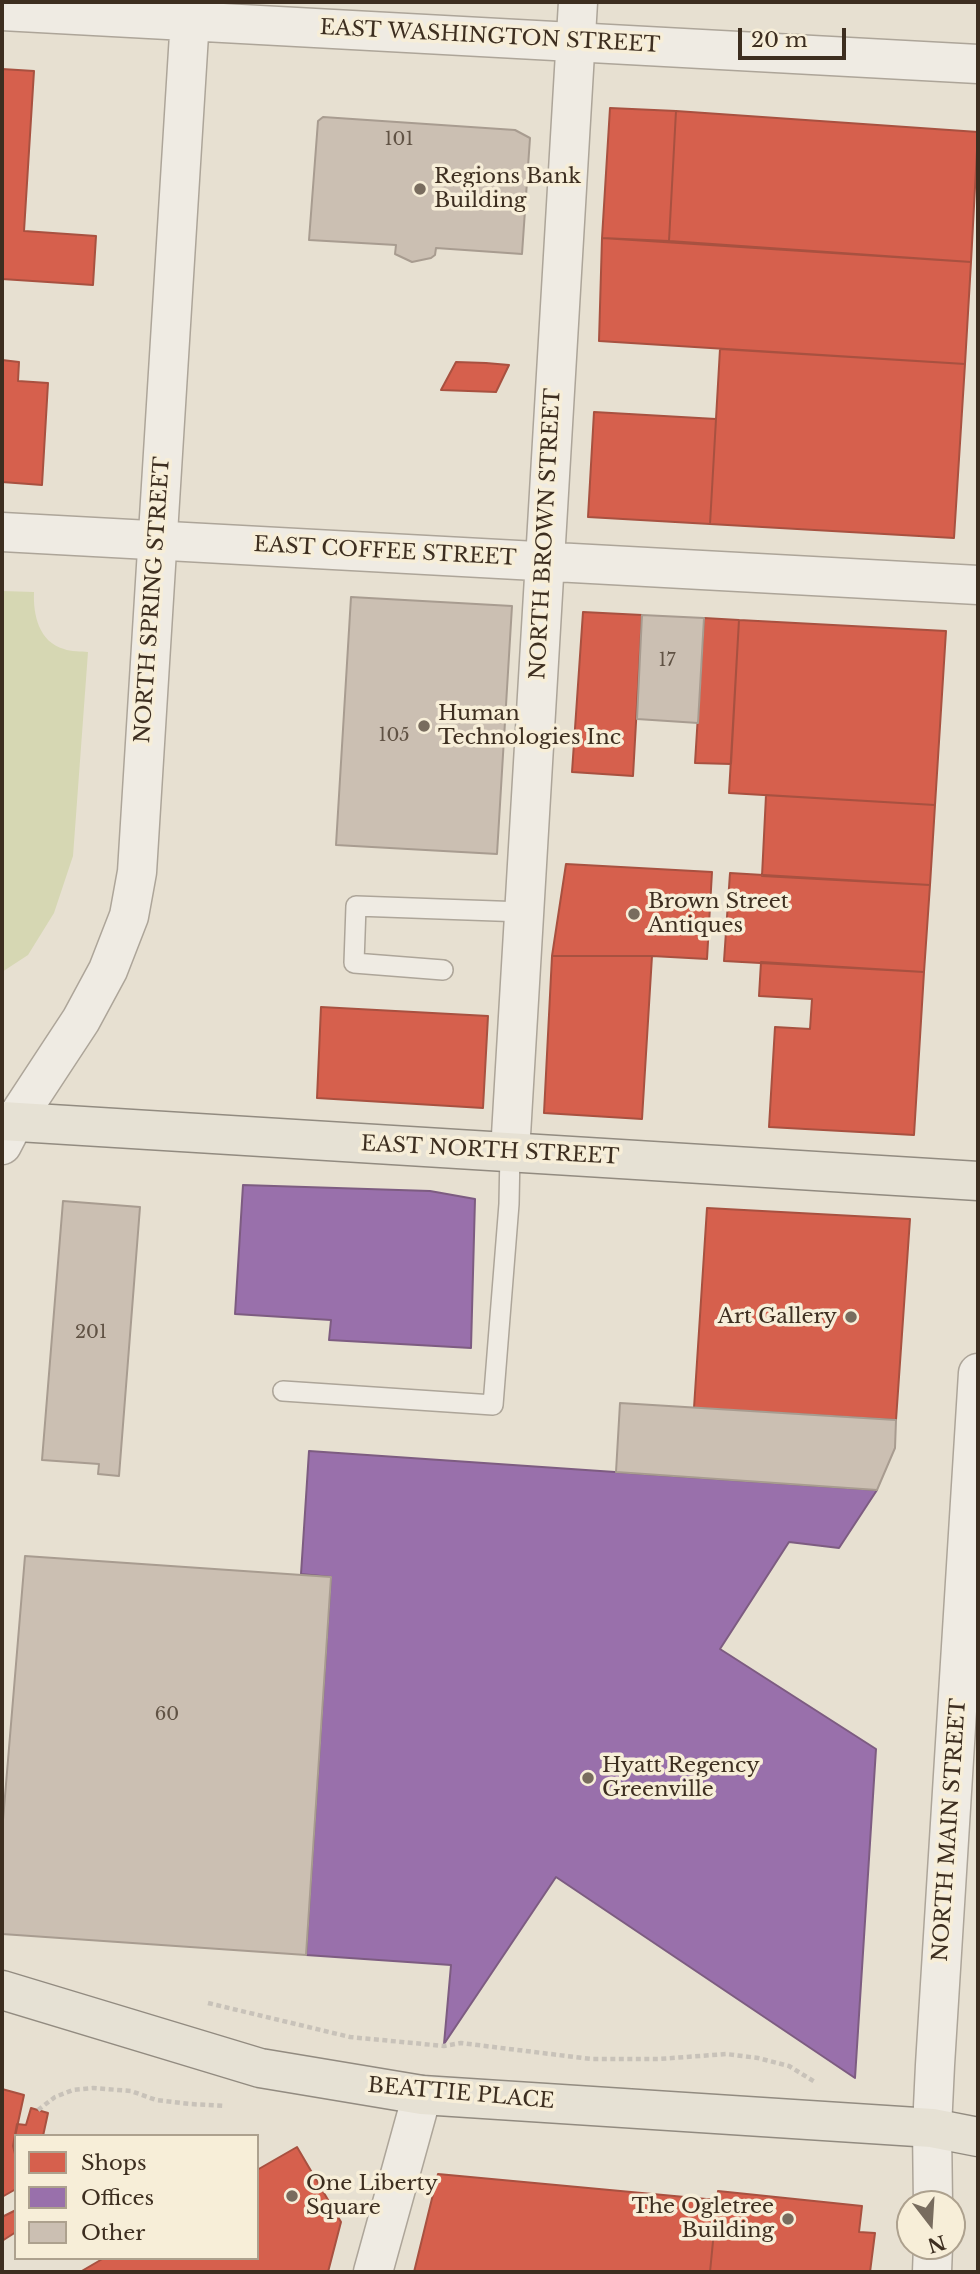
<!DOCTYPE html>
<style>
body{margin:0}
#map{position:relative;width:980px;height:2274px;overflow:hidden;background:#e7e0d1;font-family:"Libre Baskerville",serif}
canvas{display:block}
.frame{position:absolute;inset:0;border:4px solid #3d2e20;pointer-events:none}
.legend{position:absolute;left:14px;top:2134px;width:245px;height:126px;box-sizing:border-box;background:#f7eed8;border:2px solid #ada18e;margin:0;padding:9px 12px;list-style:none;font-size:21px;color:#3d2e20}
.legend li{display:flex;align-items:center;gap:14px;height:35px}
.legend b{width:35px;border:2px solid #ada18e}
.north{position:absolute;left:896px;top:2190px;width:70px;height:70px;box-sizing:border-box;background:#f7eed8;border:2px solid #ada18e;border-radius:50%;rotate:163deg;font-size:19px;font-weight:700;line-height:28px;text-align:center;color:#3d2e20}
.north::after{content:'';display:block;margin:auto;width:24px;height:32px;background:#786c5e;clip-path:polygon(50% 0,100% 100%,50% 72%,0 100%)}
.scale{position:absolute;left:738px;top:28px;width:108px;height:32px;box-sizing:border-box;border:4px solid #3d2e20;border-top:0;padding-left:9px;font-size:21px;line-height:24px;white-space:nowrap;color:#3d2e20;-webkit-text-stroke:5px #f7eed8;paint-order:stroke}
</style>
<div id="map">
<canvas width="980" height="2274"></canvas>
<div class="frame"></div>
<ul class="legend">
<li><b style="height:19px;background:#d6604d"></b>Shops</li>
<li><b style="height:19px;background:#9970ab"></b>Offices</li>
<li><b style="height:19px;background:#cbbfb2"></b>Other</li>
</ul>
<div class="north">N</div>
<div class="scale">20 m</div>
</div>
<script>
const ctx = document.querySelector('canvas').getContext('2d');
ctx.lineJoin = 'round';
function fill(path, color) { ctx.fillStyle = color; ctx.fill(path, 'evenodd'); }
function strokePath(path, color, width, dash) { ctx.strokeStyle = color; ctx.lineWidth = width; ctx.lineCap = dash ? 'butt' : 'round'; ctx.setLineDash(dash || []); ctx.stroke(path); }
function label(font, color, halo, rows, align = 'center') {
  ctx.font = font + ' "Libre Baskerville",serif'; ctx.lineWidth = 7; ctx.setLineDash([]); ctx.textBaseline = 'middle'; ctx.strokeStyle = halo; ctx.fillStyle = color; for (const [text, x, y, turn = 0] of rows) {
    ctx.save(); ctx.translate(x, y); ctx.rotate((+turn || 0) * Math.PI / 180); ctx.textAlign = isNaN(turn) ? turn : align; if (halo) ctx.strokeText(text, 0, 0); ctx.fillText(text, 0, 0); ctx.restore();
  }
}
fill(new Path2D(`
 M2 591 34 592C33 615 39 642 64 649 71 652 81 651 88 652L73 856 54 913 28 955 2 972Z`), '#d6d7b3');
const shops = new Path2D(`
 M2 69 34 71 24 231 96 236 93 285 2 279Z
 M610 108 676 111 669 241 602 238Z
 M676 111 978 132 971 262 669 241Z
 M602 238 971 262 965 364 599 341Z
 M720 349 965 364 954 538 710 524Z
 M2 360 19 362 18 381 48 383 42 485 2 482Z
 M456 362 486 363 509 365 496 392 441 390Z
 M594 412 716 419 710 524 588 517Z
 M583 612 642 615 633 776 572 772Z
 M704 618 739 620 731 764 695 763Z
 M739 620 946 631 935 805 729 793Z
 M766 795 935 805 930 885 762 876Z
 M566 864 712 872 707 959 652 956H552Z
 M730 873 930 885 924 972 724 961Z
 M552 956H652L642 1119 544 1113Z
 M761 962 924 972 914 1135 769 1127 775 1027 810 1029 812 999 759 996Z
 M321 1007 488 1016 483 1108 317 1098Z
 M707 1208 910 1219 896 1420 694 1408Z
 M2 2089 24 2095 13 2146 16 2158V2189L2 2197Z
 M31 2108 48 2113 43 2136H16V2158L13 2146 17 2124 26 2125Z
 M297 2147 341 2222 328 2272H80L104 2258H257V2170Z
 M438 2174 717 2200 710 2272H414Z
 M718 2191 862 2206 859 2232 875 2233 870 2272H710Z
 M16 2210V2232L2 2241V2217Z`);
fill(shops, '#d6604d');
strokePath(shops, '#a85140', 2);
const offices = new Path2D(`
 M243 1185 430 1191 475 1199 471 1348 329 1340 331 1320 235 1314Z
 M309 1451 877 1490 839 1548 789 1542 720 1649 876 1749 855 2078 556 1877 444 2044 451 1965 306 1955 331 1577 301 1574Z`);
fill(offices, '#9970ab');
strokePath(offices, '#7d5c81', 2);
const building = new Path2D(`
 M323 117 515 130 530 138 522 254 436 248 435 255 431 258 412 262 395 254 396 245 309 240 318 121Z
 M351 597 512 606 497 854 336 845Z
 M642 615 704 618 698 723 637 719Z
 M63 1201 140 1207 119 1476 98 1474 99 1464 42 1460Z
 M620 1403 896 1420 895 1448 877 1490 616 1472Z
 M25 1556 331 1577 306 1955 2 1934V1832Z`);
fill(building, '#cbbfb2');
strokePath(building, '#a89c90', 2);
const service = new Path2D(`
 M443 970 354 963 356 906 524 912
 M283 1391 493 1405 509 1204 510 1152`);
const minor = new Path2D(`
 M2 532 978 585
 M510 1152 578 2
 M373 2272 422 2095`);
const tertiary = new Path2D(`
 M2 11 978 64
 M2 1145 14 1122 81 1020 108 970 129 916 137 872 191 2
 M933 2204 932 2128 935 2065 978 1373
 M932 2272 933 2246`);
const primary = new Path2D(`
 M2 1121 978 1181
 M2 1990 260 2068 422 2095 932 2128 978 2137`);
strokePath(service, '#ada599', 22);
strokePath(minor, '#ada599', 41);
strokePath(tertiary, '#ada599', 41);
strokePath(primary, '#928b80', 41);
strokePath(new Path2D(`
 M208 2003 350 2037 444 2046 461 2043 591 2059H659L726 2054 758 2058 789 2066 815 2082
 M38 2110 55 2097 73 2090 93 2088 131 2091 156 2100 190 2104 225 2106`), '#c8c2b9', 4.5, [5, 3.5]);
strokePath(service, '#efebe3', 19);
strokePath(minor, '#efebe3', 38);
strokePath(tertiary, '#efebe3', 38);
strokePath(primary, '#e6e1d4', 38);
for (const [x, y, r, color] of [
 [420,189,7,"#786c5e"],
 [424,726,7,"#786c5e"],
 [634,914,7,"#786c5e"],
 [851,1317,7,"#786c5e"],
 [588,1778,7,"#786c5e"],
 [292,2196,7,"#786c5e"],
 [788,2219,7,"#786c5e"]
]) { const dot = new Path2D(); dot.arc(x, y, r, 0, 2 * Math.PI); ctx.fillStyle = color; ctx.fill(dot); strokePath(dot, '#f7eed8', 2.5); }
label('18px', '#605244', null, [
 ["101",399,140],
 ["17",667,661],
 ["105",394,736],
 ["201",91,1333],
 ["60",167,1715]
]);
label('21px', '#3d2e20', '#f7eed8', [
 ["EAST WASHINGTON STREET",490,37,3],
 ["NORTH BROWN STREET",546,534,-87],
 ["EAST COFFEE STREET",385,552,3],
 ["NORTH SPRING STREET",153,600,-86],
 ["EAST NORTH STREET",490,1151,3],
 ["NORTH MAIN STREET",950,1830,-86],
 ["BEATTIE PLACE",461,2094,5]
]);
label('21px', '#3d2e20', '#f7eed8', [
 ["Regions Bank",434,177],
 ["Building",434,201],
 ["Human",438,714],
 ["Technologies Inc",438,738],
 ["Brown Street",648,902],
 ["Antiques",648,926],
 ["Art Gallery",837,1317,"right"],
 ["Hyatt Regency",602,1766],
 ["Greenville",602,1790],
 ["One Liberty",306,2184],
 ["Square",306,2208],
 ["The Ogletree",774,2207,"right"],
 ["Building",774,2231,"right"]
], 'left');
</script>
